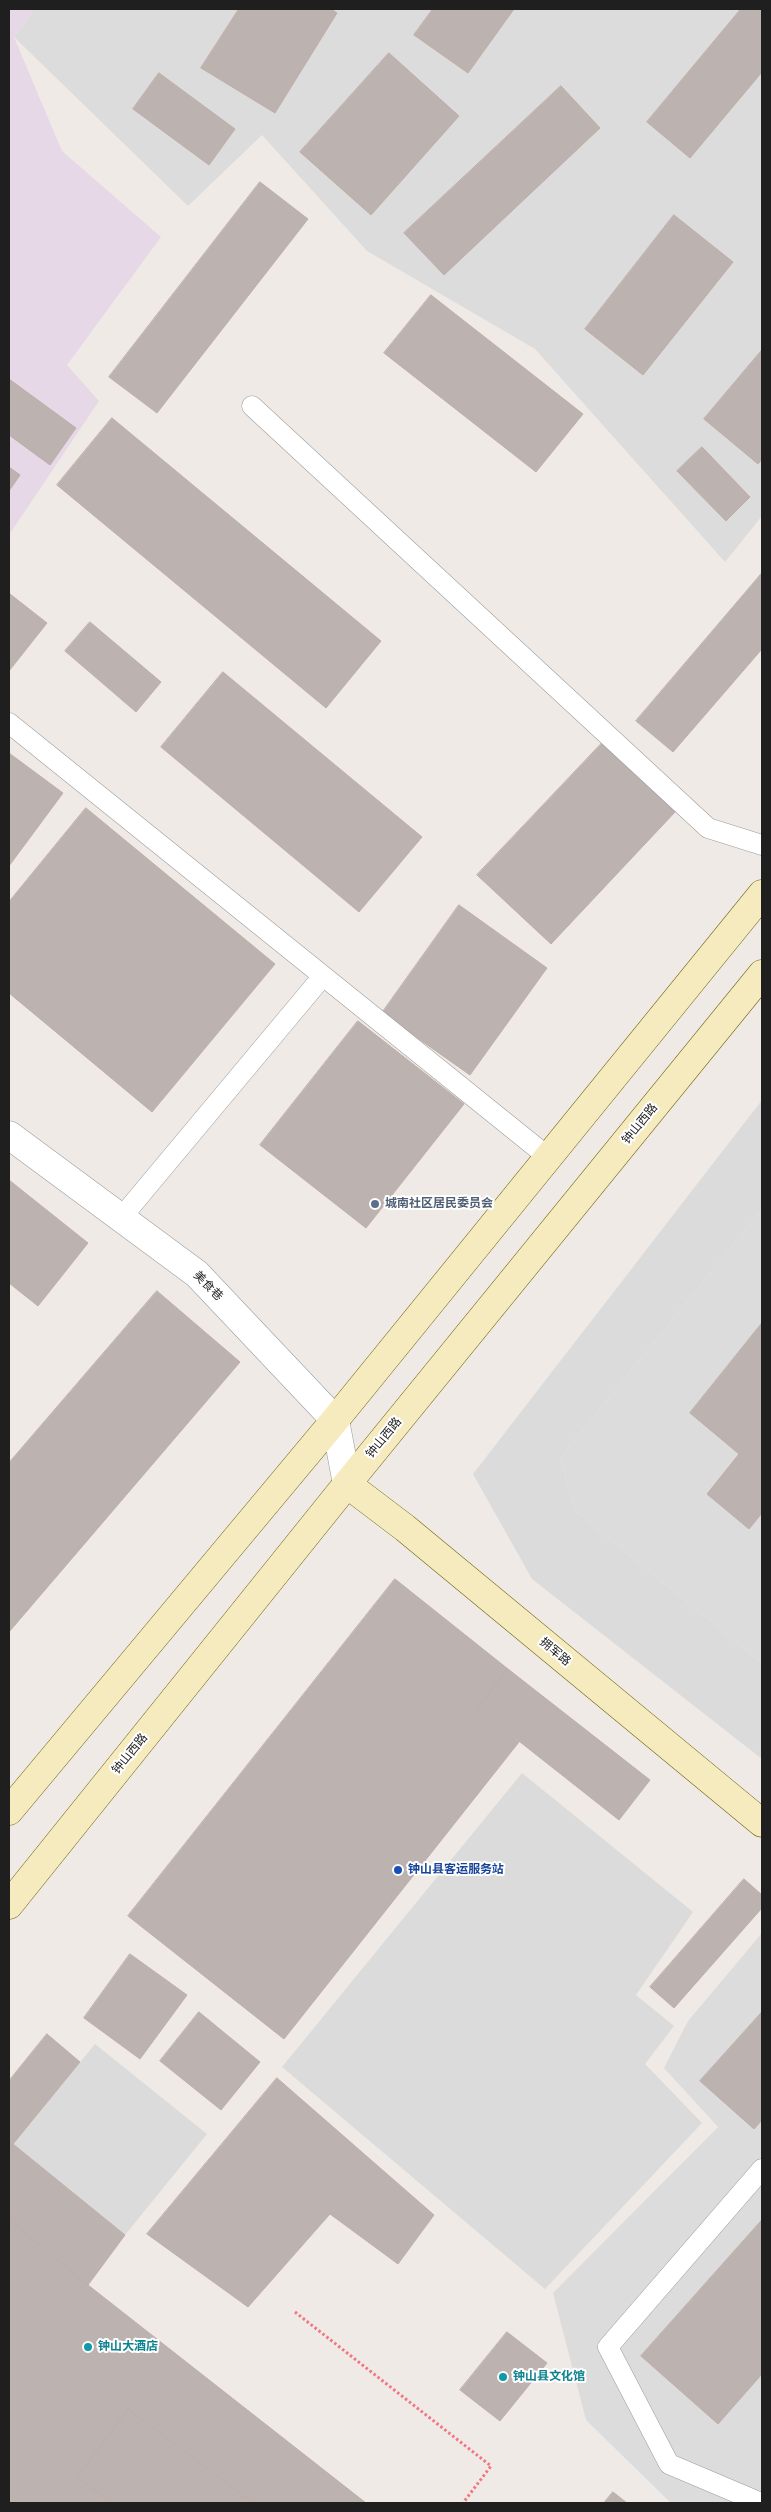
<!DOCTYPE html>
<meta charset="utf-8">
<style>
body{margin:0}
#map{position:relative;width:771px;height:2512px;overflow:hidden;background:#efeae6;font-family:"Open Sans",sans-serif}
canvas{display:block}
.frame{position:absolute;inset:0;border:10px solid #1f1f1f;pointer-events:none}
</style>
<div id="map">
<canvas width="771" height="2512"></canvas>
<div class="frame"></div>
</div>
<script>
const ctx = document.querySelector('canvas').getContext('2d');
ctx.lineJoin = 'round';
function fill(path, color) { ctx.fillStyle = color; ctx.fill(path, 'evenodd'); }
function strokePath(path, color, width, dash) { ctx.strokeStyle = color; ctx.lineWidth = width; ctx.lineCap = dash ? 'butt' : 'round'; ctx.setLineDash(dash || []); ctx.stroke(path); }
function label(font, color, halo, rows, align = 'center') {
  ctx.font = font + ' "Open Sans","Noto Sans SC",sans-serif'; ctx.lineWidth = 4; ctx.setLineDash([]); ctx.textBaseline = 'middle'; ctx.strokeStyle = halo; ctx.fillStyle = color; for (const [text, x, y, turn = 0] of rows) {
    ctx.save(); ctx.translate(x, y); ctx.rotate((+turn || 0) * Math.PI / 180); ctx.textAlign = isNaN(turn) ? turn : align; if (halo) ctx.strokeText(text, 0, 0); ctx.fillText(text, 0, 0); ctx.restore();
  }
}
fill(new Path2D(`
 M34 9H762V516L725 562 535 349 367 251 262 135 188 206 14 37Z
 M762 1209V1663L575 1511 560 1458Z
 M762 1933V2503H671L586 2420 553 2293 718 2127 664 2068 688 2021Z`), '#dddcdc');
fill(new Path2D(`
 M9 9H34L14 37 62 151 161 237 67 365 99 401 9 535Z`), '#e7d8e7');
fill(new Path2D(`
 M762 1100V1209L560 1458 575 1511 762 1663V1759L532 1579 473 1474Z
 M522 1773 693 1912 636 1995 674 2026 645 2064 702 2123 545 2289 282 2067Z
 M95 2044 207 2134 125 2235 13 2144Z`), '#dbdbdb');
const building = new Path2D(`
 M239 9H331L337 13 275 113 201 68Z
 M433 9H514L468 73 414 35Z
 M741 9H762V72L690 158 647 122Z
 M389 53 459 116 371 215 300 152Z
 M159 73 235 129 209 165 133 109Z
 M561 86 600 128 444 275 404 233Z
 M260 182 308 219 157 413 109 377Z
 M674 215 733 262 643 375 585 329Z
 M431 295 583 414 536 472 384 353Z
 M762 350V459L758 464 704 419Z
 M9 379 76 428 50 465 9 435Z
 M112 418 381 641 326 708 57 485Z
 M702 447 750 497 726 521 677 471Z
 M9 467 20 475 9 491Z
 M762 573V649L673 752 636 721Z
 M10 594 47 623 9 671V595Z
 M90 622 161 682 136 712 65 651Z
 M223 672 422 837 359 912 161 747Z
 M603 742 676 811 551 944 477 875Z
 M9 753 63 793 9 866Z
 M86 808 275 964 152 1112 9 993V902Z
 M459 905 547 968 470 1075 382 1013Z
 M358 1021 464 1104 366 1228 260 1145Z
 M9 1180 88 1243 38 1306 9 1283Z
 M157 1291 240 1362 9 1632V1463Z
 M762 1323V1513L749 1529 707 1494 739 1454 690 1413Z
 M395 1579 508 1669 477 1708 519 1742 284 2039 128 1916Z
 M508 1669 650 1780 619 1820 477 1708Z
 M744 1879 762 1895V1908L674 2008 650 1987Z
 M130 1954 187 1995 140 2059 84 2018Z
 M199 2012 260 2062 221 2110 160 2061Z
 M762 2012V2120L754 2129 700 2081Z
 M47 2034 80 2062 13 2144 125 2235 88 2285 9 2220V2081Z
 M277 2078 434 2215 398 2264 330 2214 248 2307 147 2234Z
 M9 2220 88 2285 366 2503H254L128 2409 77 2477 112 2503H9Z
 M762 2220V2374L718 2424 641 2356Z
 M507 2332 547 2363 500 2421 460 2390Z
 M128 2409 254 2503H112L77 2477Z
 M613 2492 627 2503H604Z`);
fill(building, '#bcb2af');
strokePath(building, '#c0aea9', 1);
const lane = new Path2D(`
 M252 406 708 828 762 845
 M9 723 548 1157
 M121 1218 323 976
 M761 2503 669 2464 608 2347 762 2169`);
const street = new Path2D(`
 M9 1135 197 1274 335 1420 347 1484`);
const secondary = new Path2D(`
 M347 1484 405 1528 762 1823
 M9 1811 335 1420 762 894
 M9 1905 347 1484 762 974`);
strokePath(lane, '#9c9c9c', 21);
strokePath(street, '#9c9c9c', 29);
strokePath(secondary, '#6f630d', 29);
strokePath(new Path2D(`
 M295 2312 491 2466 463 2503`), '#f07685', 3, [2.5, 2.5]);
strokePath(lane, '#fff', 20);
strokePath(street, '#fff', 28);
strokePath(secondary, '#f5ebbe', 28);
for (const [x, y, r, color] of [
 [375,1204,5,"#5c6f8a"],
 [398,1870,5,"#1a4fb4"],
 [88,2347,5,"#0f9aa8"],
 [503,2377,5,"#0f9aa8"]
]) { const dot = new Path2D(); dot.arc(x, y, r, 0, 2 * Math.PI); ctx.fillStyle = color; ctx.fill(dot); strokePath(dot, '#fff', 2); }
label('12px', '#1f1f1f', '#fff', [
 ["钟山西路",640,1124,-51],
 ["美食巷",208,1286,45],
 ["钟山西路",384,1438,-51],
 ["拥军路",555,1652,40],
 ["钟山西路",130,1754,-51]
]);
label('bold 12px', '#4e5e75', '#fff', [
 ["城南社区居民委员会",385,1204]
], 'left');
label('bold 12px', '#164399', '#fff', [
 ["钟山县客运服务站",408,1870]
], 'left');
label('bold 12px', '#0d838f', '#fff', [
 ["钟山大酒店",98,2347],
 ["钟山县文化馆",513,2377]
], 'left');
</script>
